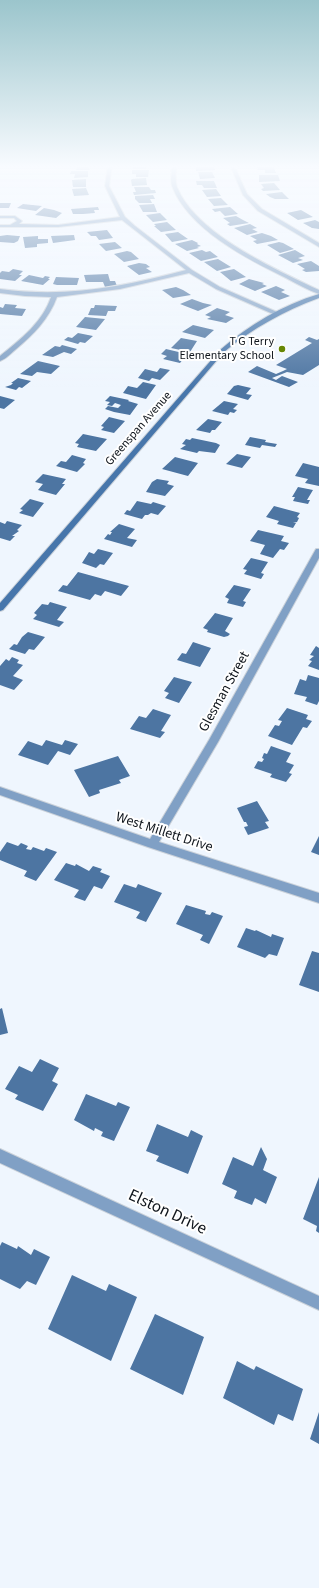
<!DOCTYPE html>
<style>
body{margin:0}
canvas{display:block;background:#eff6fe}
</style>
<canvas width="319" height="1588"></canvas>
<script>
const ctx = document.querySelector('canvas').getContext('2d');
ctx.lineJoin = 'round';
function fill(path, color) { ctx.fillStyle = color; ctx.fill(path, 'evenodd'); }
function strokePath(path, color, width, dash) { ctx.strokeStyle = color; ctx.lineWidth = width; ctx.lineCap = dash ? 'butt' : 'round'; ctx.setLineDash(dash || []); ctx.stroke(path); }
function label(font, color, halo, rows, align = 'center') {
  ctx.font = font + ' "Source Sans 3",sans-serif'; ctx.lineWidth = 4; ctx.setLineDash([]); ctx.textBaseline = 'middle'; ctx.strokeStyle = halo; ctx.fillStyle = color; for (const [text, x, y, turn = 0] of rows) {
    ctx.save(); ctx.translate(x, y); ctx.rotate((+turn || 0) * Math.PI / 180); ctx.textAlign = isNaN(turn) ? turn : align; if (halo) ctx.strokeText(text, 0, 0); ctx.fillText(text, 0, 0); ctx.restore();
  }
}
fill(new Path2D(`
 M74 165H90L89 170H76L77 167Z
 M133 165H146V169H133Z
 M196 165H214L215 170 196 171Z
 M257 166H273L276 173H265V170H258Z
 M132 170H149L148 177H136V174H132Z
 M71 171H88V177L74 178 75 174H70Z
 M198 172H212L215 178 200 179Z
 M259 175H278L280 181 259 182Z
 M146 178 147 185 132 186 131 180 132 179Z
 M86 179V187H73L72 180Z
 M196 181H214L217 188H204L202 185H197Z
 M274 183 280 190 263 191 261 189 264 188 261 184Z
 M134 187H149L151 190H155L156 193 134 195 133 192H136Z
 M86 188 89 195 74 196 72 189Z
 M216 189 221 196 207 197 202 190Z
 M282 192 289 199H268H275L270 197 266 194Z
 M153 195 155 199H150L152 203H139L135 199V196Z
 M221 198 228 205 214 206 208 199Z
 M0 203H11L9 208H0Z
 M23 204 42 206 36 211 17 208Z
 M154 204 157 212H143L139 205Z
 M98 207 99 210H94L95 213 83 214H73L71 209Z
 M230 207 238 214 225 216 220 211 215 212 212 209Z
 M44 208 54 210 62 213 56 218 35 215Z
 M301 210 313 217 298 220 287 213Z
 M160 213 167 220 153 222 146 215Z
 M236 216 243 220 249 223 230 226 227 224 230 223 223 218Z
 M315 220 319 222V229L312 228 303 223Z
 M167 222 176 230 161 232 154 226H156L154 224Z
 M250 224 257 228 252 229 258 232 247 235 234 228Z
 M107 230 113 238 99 240 96 236H91L87 232Z
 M178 232 188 239 172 242 165 234Z
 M262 233 271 236 278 240 257 244 253 241 257 240 250 236Z
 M7 235 18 236H20L18 241 14 243 0 242V236Z
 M74 235 75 240 53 243 51 236Z
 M38 236V239H48V243L37 244V247L25 248 23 237Z
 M192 240 198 243 197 244 201 246 197 247 199 248 187 251 175 244Z
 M115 242 122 248 106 251 99 244Z
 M279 242 283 243 294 249 280 253 267 245Z
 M202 250 206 252 210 251 218 257 201 261 189 253Z
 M295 250 305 256 298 258 303 260 293 263 278 255Z
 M127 251 131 252 139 259 124 262 114 254Z
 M218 259 231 267 217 271 204 262Z
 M311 261 319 266V271L306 272 302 270 305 269 297 264Z
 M139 263 146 264 150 267 146 268 152 272 139 275 127 266Z
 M13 269 23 271 19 275H22L15 281 0 279V273L2 271 9 272Z
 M234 269 246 277 231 281 220 272Z
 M108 274 110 281H115L117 286 105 287 103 282H86L84 275Z
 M29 275 43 278 45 276 50 277 48 279H50L43 285 21 281Z
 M56 277 79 278 77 285H57L53 284Z
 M249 279 264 283 262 284 267 286 255 291 239 284Z
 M276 286 285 290 281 292 290 296 279 300 261 292Z
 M176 287 183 290 191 295 173 298 162 290Z
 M192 299 203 303 212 305 198 311 180 304Z
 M5 304 17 305 15 308 26 309 22 316 0 314V307L3 308Z
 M95 305 117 306 115 311H108L106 316 88 315 91 308H94Z
 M217 308 230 312 225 315 234 318 226 323 207 319 211 317 205 315Z
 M85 317 105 319 96 330 76 327Z
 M193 325 214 330 205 338 182 332Z
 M78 333 93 336 85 343 80 342 78 344 64 340 68 337 72 338Z
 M309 337 317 340 319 339V365L303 375 287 372 272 378 276 380 282 376 298 382 289 387 248 372 257 366 276 374 283 371 287 369 276 365 312 343 305 340Z
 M181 338 197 341 190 352 171 348Z
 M62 345 77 349 71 354 64 352 53 357 42 355 55 346 60 347Z
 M166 349 187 354 180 363 163 359 167 356 161 354Z
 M38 361 60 366 51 374 37 372 32 376 20 374Z
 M160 368 170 370 160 380 152 378 149 381 138 378 145 369 157 372Z
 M18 378 31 381 22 388 19 387 16 390 5 387 11 385 13 383H11Z
 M143 382 156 385 146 399 123 393 128 386 137 388Z
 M238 385 251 388 246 394 252 395 248 400 227 394 234 386Z
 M0 396 15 400 4 409 0 408Z
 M110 396 129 400 128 401 138 404 130 415 114 412 105 409 108 406 118 408 121 405 115 403 112 406 107 405 110 402 105 401Z
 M224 401 238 404 233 409 237 410 234 413 230 412 228 415 212 411Z
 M109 417 125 421 114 433 101 430 104 427 101 426Z
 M208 419 222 422 215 430H212L210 433 196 430Z
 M83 434 107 439 96 451 77 447 79 444 75 443Z
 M250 437 266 440 265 442 277 444 275 447 262 445 260 448 245 445Z
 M192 438 216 443 220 445 215 453 199 451 197 453 180 449 186 445 182 444 186 439 190 440Z
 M237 454 251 457 242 468 226 464Z
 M72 455 86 459 83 463 85 464 77 472 56 466 61 461 66 462Z
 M175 457 198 463 188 476 162 469Z
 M303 463 319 467V486L305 483 308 479 295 476Z
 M43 474 66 479 62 484H65L56 495 38 490 43 484 35 482Z
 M157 479 169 481 167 484 174 486 165 496 146 492 152 482Z
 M298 487 313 490 307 500H310L308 504 293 501 295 497H292Z
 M30 499 44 503 33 517 19 513 23 510 20 509Z
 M137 501 151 504 153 502 166 506 158 515 151 513 148 515H145L142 519 124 514 127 510 130 511Z
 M274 506 300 513 297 517 299 518 297 522 293 523H296L293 528 277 524 279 521 266 517Z
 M7 521 22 525 17 530 19 531 12 536H15L10 541 0 538V522L5 524Z
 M119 524 135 529 127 538 137 540 132 547 104 539 108 534 110 535 112 532H110Z
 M258 530 284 536 281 541 289 543 284 550 280 549 273 558 260 554 265 545 250 541Z
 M98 549 113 553 104 565 100 564 96 568 82 563 89 552 94 554Z
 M251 558 268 562 261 573 264 574 261 579 244 574 247 570 243 569Z
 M78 572 129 586 121 596 105 591 101 596 95 594 90 600 58 591 63 585 67 586Z
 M234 585 251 589 243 601 246 602 243 607 227 603 229 599 225 597Z
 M50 602 67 607 57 620 64 622 59 627 33 619 37 615 34 613 42 604 48 605Z
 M215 613 233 618 225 631 230 634 228 636 224 637 207 632 208 630 203 628Z
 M28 632 45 637 34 650 29 649 25 654 9 649 14 644 17 645 22 637Z
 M193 642 211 648 200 667 177 660 182 653 186 654Z
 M316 646 319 648V670L308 666 312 661 309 660 314 656 310 655Z
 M12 657 19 660 17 663 23 665 13 676 23 680 14 690 0 685V666L6 659 9 661Z
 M308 675 319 678V701L317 705 305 701 307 697 294 694 300 679 306 681Z
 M174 677 192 682 179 703 165 698 169 693 164 691Z
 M287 708 308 715 306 719 312 721 307 728 303 727 292 745 268 736 275 725 279 726 282 721 278 720Z
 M153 709 171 715 161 731 165 732 160 738 130 729 139 716 146 718Z
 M46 740 62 745 65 740 78 744 70 755 58 751 48 765 18 755 28 741 42 746Z
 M271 746 291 753 286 762 294 765 289 773 292 774 286 782 270 777 272 774 254 768 258 761 262 762 264 759 262 758 264 753 267 754Z
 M118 756 130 776 119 780 121 783 99 790 100 793 89 797 74 770Z
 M257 801 269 821 265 822 269 828 248 835 244 827 248 826 246 822H244L237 808Z
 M319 836V855L311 852Z
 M7 842 18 846 21 843 28 846 26 849 31 850 33 847 44 851 46 848 57 852 36 881 24 876 27 871 0 860V852Z
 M66 863 75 866 76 864 89 871 93 866 102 869 100 872 110 876 102 889 94 886 85 901 74 897 79 890 54 880Z
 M124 884 136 888 138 884 162 893 146 922 136 918 140 912 114 902Z
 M186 905 206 911 205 914 210 915 212 912 223 916 209 944 200 940 203 935 176 924Z
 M246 928 255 931 256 930 271 937 272 934 284 938 277 956 269 954 265 958 237 947Z
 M312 951 319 953V992L299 985Z
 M2 1008 8 1033 0 1035V1009Z
 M40 1059 59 1068 52 1081 58 1084 43 1111 15 1099 18 1095 5 1089 19 1066 32 1072Z
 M86 1094 116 1106 118 1102 130 1107 114 1141 101 1136 103 1132 95 1128 94 1131 74 1120Z
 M157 1124 188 1137 191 1130 203 1136 188 1174 156 1161 159 1156 146 1151Z
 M261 1147 267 1159 263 1170 277 1177 266 1204 255 1198 252 1205 234 1198 237 1191 222 1184 233 1157 253 1166Z
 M319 1177V1233L316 1231 317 1226 303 1219Z
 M2 1242 17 1249 18 1246 31 1255 34 1249 50 1257 36 1285 27 1281 20 1289 0 1279V1246Z
 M72 1275 106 1291 109 1284 137 1297 111 1361 48 1329Z
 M155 1314 204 1337 183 1395 130 1369Z
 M237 1361 254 1370 256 1366 303 1389 293 1421 278 1414 274 1425 223 1398Z
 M319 1412V1444L310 1439Z`), '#4d75a2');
const lane = new Path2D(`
 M172 165H176C176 172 175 181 177 187 196 234 275 269 319 290V294C308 290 297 284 286 278 247 259 188 229 172 186 170 180 172 171 172 165Z`);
const street = new Path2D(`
 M108 165H112L109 186 125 217 135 226 192 270 220 287 277 312V314H273L216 289 189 273 120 289 57 297C49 319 33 335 15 350 10 354 6 359 0 361V356C21 339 42 323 51 297L25 296 0 293V289C67 298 121 287 186 270L122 220 58 227H0V225H10L17 221 14 218H0V216H15L22 221 19 224 58 225 120 217 105 186Z
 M230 165H234L247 194 262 209 319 243V247L258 211 243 195Z
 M316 549H319V558L218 742 159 842 319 893V903L148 847 0 795V787L150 839 209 740Z
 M0 1149 319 1296V1310L0 1163Z`);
const secondary = new Path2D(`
 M319 294V298C284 311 253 328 224 352L3 610 0 611V603L220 350C249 325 282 305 319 294Z`);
strokePath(lane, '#cbd2da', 2);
strokePath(street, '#cbd2da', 2);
strokePath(secondary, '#cbd2da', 2);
fill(lane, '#80a0c5');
fill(street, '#80a0c5');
fill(secondary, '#4776ab');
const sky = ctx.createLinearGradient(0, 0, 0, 387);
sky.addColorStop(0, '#9bc5cc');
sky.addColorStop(0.43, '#f8fbff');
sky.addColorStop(1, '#f8fbff00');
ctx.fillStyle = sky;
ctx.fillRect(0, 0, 319, 387);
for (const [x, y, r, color] of [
 [282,349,4,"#668704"]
]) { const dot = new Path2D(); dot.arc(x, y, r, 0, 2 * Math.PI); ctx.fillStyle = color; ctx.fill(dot); strokePath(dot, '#fff', 1.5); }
label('12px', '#0f151c', '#fff', [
 ["T G Terry",274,342],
 ["Elementary School",274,356]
], 'right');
label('12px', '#0f151c', '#fff', [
 ["Greenspan Avenue",139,429,-49]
]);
label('14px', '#0f151c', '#fff', [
 ["Glesman Street",225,692,-61],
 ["West Millett Drive",164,833,18]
]);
label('17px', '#0f151c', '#fff', [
 ["Elston Drive",167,1213,25]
]);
</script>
